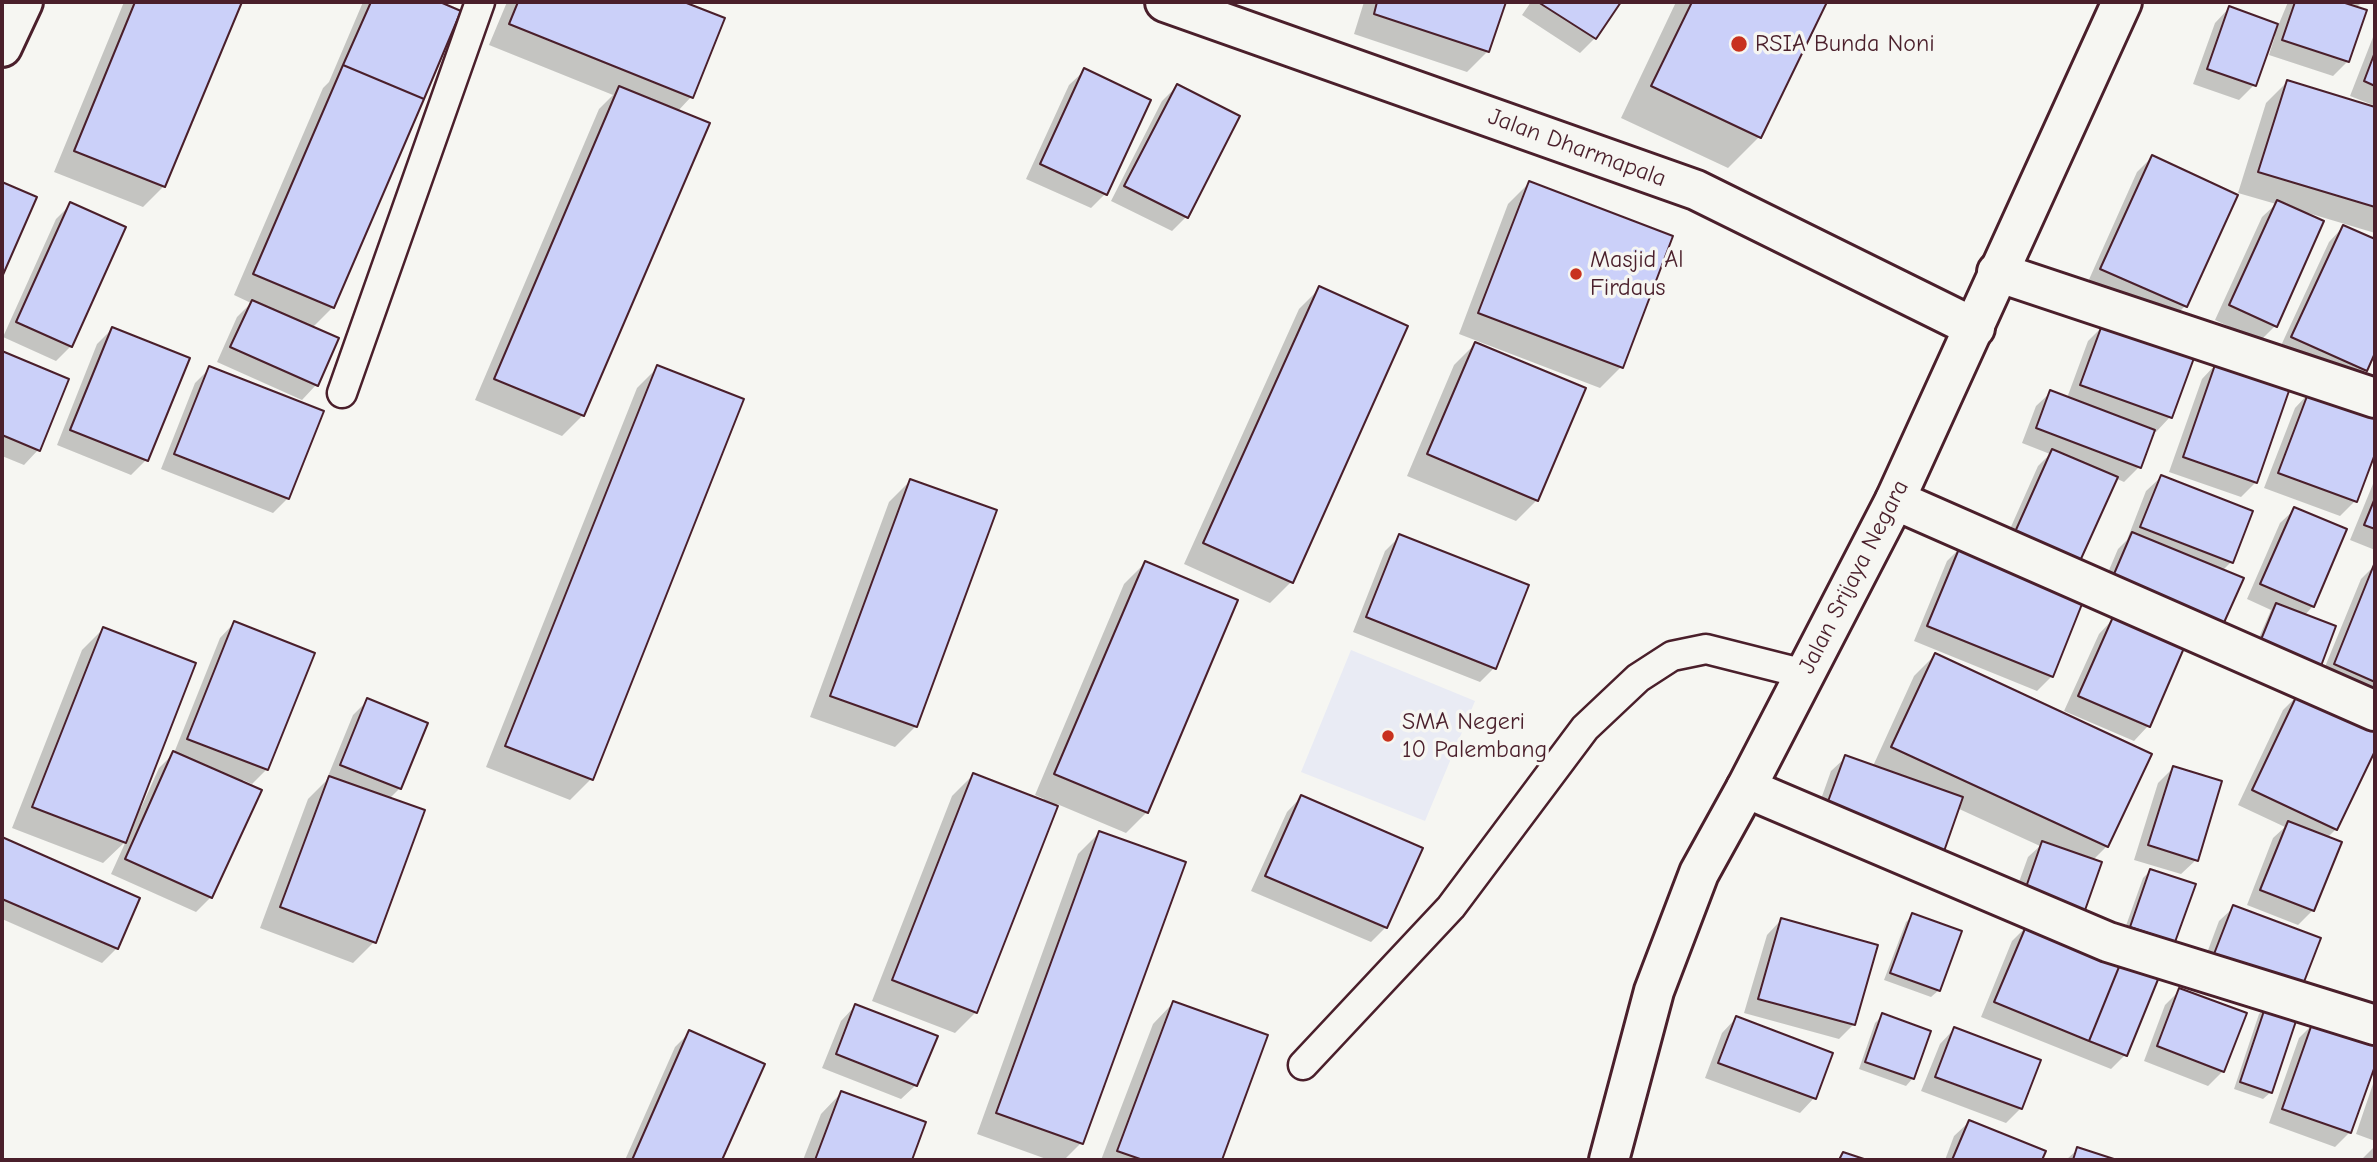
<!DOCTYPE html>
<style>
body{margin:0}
#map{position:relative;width:2377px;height:1162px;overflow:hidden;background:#f6f6f2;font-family:"Comic Neue",sans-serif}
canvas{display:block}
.frame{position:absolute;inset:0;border:4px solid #4a1f2b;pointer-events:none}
</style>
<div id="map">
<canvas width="2377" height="1162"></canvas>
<div class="frame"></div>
</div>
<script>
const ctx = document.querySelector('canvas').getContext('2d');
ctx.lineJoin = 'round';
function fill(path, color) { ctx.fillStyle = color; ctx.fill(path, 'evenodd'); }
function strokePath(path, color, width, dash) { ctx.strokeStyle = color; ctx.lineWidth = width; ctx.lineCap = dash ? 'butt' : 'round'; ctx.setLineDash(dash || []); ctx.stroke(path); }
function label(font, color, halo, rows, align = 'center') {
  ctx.font = font + ' "Comic Neue",sans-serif'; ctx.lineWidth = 7; ctx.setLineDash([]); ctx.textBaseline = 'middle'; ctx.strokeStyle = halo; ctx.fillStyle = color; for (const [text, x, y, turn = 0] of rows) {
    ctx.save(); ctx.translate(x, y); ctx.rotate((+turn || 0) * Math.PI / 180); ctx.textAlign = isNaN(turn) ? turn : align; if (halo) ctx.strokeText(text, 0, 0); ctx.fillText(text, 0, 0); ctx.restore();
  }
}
fill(new Path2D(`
 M1351 650 1475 701 1425 821 1301 772Z`), '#e9ebf4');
fill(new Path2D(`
 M124 2H240L164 186 143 207 54 172Z
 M363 2H435L459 12 333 307 312 328 316 385 302 400 217 362 237 317 251 303 234 295 323 88 329 82Z
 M507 2H679L723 19 691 97 677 112 583 415 562 436 475 400 599 109 613 95 489 45Z
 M1364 2H1504L1488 51 1467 72 1354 34Z
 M1531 2H1618L1595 38 1580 53 1522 15Z
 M1676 2H1825L1759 137 1728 168 1621 118Z
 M2288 2H2362L2356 8 2348 61 2333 76 2269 55 2275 36 2272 35 2254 85 2239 100 2193 84 2215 23 2229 8 2278 26Z
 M2375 32V233L2308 213 2307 216 2322 222 2275 326 2260 341 2215 320 2262 217 2276 204 2238 193 2266 103 2287 82 2372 108 2373 105 2350 96Z
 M1084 71 1105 194 1091 208 1026 179 1069 85Z
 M1177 86 1186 217 1172 231 1111 201 1162 101Z
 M2152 157 2236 196 2185 306 2170 321 2087 284 2137 172Z
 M1529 183 1621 367 1600 388 1459 334 1508 204Z
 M71 204 124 228 71 346 56 361 3 337 56 219Z
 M2343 227 2375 241V349L2365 370 2351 385 2278 352 2329 242Z
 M1320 288 1406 327 1291 582 1270 603 1184 564 1299 309Z
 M2102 327 2170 417 2156 432 2153 431 2139 467 2124 482 2115 478 2002 547 2038 466 2050 454 2022 443 2036 406 2051 392 2067 398 2088 341Z
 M112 329 146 460 131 475 57 445 97 344Z
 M1475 344 1537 500 1516 521 1407 476 1454 365Z
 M2 353 67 380 38 450 24 465 2 456Z
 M2216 364 2256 482 2241 497 2169 472 2202 379Z
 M658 367 591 779 570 800 486 767 637 388Z
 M210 368 288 498 273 513 161 469 195 383Z
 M2309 393 2375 418V449L2355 501 2340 516 2264 488 2295 408Z
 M2161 477 2250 512 2231 562 2222 571 2098 596 2118 549 2127 540 2146 491Z
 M2375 479V550L2350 540Z
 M910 481 916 726 895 747 810 717 889 502Z
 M2295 509 2313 606 2304 616 2319 665 2312 672 2254 649 2271 610 2247 599 2280 523Z
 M1400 536 1494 668 1480 682 1353 632 1385 551Z
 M1962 546 2052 676 2037 691 1914 641 1947 561Z
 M1145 563 1147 812 1126 833 1057 804 976 1012 955 1033 872 1001 952 796 973 775 1043 802 1044 799 1035 795 1124 584Z
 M2375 565V691L2320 679 2361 579Z
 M2113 619 2148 726 2134 741 2064 711 2099 634Z
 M234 623 267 769 252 784 243 780 211 897 196 912 111 874 126 841 103 863 12 828 82 650 103 629 138 807 141 808 159 768 174 753 220 638Z
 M1935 655 2107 846 2093 860 2010 907 2028 857 2040 846 1957 808 1810 830 1831 771 1846 757 1873 766 1914 676Z
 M2298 695 2375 732V746L2336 829 2327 838 2313 910 2298 925 2247 905 2273 838 2285 827 2238 805 2283 710Z
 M368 700 400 788 389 799 374 942 353 963 260 928 308 799 326 781 353 715Z
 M2173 768 2196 860 2181 874 2134 860 2158 783Z
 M1301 797 1386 927 1371 942 1251 891 1287 812Z
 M1099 833 1081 1143 1064 1160H1049L977 1134 1078 854Z
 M2 839 138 899 117 948 102 963 2 919Z
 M2150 871 2174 941 2167 948 2123 934 2143 878Z
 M2234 907 2319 939 2201 969 2219 921Z
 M1913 915 1939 990 1931 997 1884 980 1906 922Z
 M1781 920 1854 1024 1839 1039 1744 1013 1767 935Z
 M2027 926 2125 1055 2111 1069 1981 1017 2012 941Z
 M2180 990 2223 1071 2208 1086 2144 1061 2165 1005Z
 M1173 1003 1266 1036 1220 1160H1101L1153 1024Z
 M855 1006 916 1085 901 1099 822 1068 841 1021Z
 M2266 1007 2271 1092 2263 1099 2234 1089 2259 1014Z
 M1883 1015 1913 1078 1906 1086 1859 1069 1875 1023Z
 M1736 1018 1831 1054 1814 1098 1800 1113 1705 1078 1722 1033Z
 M2314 1023 2375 1045V1060L2350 1132 2335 1147 2269 1123 2299 1038Z
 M1954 1029 2039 1061 2020 1109 2006 1123 1921 1091 1940 1044Z
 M690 1032 762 1065 720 1160H625L675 1047Z
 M2375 1078V1141L2356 1134Z
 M841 1093 923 1123 910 1160H803L821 1114Z
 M1969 1122 2044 1152 2040 1160H1945L1954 1136Z
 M2375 1146V1160H2361Z
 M2078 1149 2111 1160H2066Z`), '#0003');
const building = new Path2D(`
 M135 2H242L165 187 74 151Z
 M371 2H440L461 11 424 99 343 65Z
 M518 2H684L725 18 693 98 509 24Z
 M1377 2H1506L1489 52 1374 14Z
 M1538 2H1621L1596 39Z
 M1692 2H1827L1761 138 1651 86Z
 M2295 2H2342L2367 10 2349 62 2282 40Z
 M2229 6 2278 24 2256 86 2207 69Z
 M2375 52V86L2364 81Z
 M343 65 424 99 334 308 253 274Z
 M1084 68 1151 100 1107 195 1040 164Z
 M2287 80 2375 107V207L2258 172Z
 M1177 84 1240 116 1188 218 1124 186Z
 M619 86 710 123 584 416 494 379Z
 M2152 155 2238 195 2187 307 2100 269Z
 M1529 181 1673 236 1623 368 1478 313Z
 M2 182 37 197 2 277Z
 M2277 200 2324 221 2277 327 2229 305Z
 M70 202 126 227 72 347 16 322Z
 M2343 225 2375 239V353L2367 371 2291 337Z
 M1319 286 1408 326 1293 583 1203 543Z
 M252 300 339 338 318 386 230 347Z
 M2102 325 2194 358 2172 418 2080 385Z
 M112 327 190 358 148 461 70 430Z
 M1475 342 1586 388 1538 501 1427 454Z
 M2 351 69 379 40 451 2 435Z
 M2216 362 2290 388 2257 483 2183 457Z
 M657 365 744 399 593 780 505 746Z
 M209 366 324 411 289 499 174 454Z
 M2050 390 2155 430 2141 468 2036 428Z
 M2309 391 2375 416V454L2357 502 2278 473Z
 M2052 449 2118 477 2080 561 2015 532Z
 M2161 475 2253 511 2233 563 2140 527Z
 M910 479 997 510 917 727 830 696Z
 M2375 498V529L2364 525Z
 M2294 507 2347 529 2314 607 2260 584Z
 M2132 532 2244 578 2222 627 2111 581Z
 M1399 534 1529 585 1496 669 1366 617Z
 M1961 544 2086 594 2053 677 1927 626Z
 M1145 561 1238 600 1148 813 1054 774Z
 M2375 562V682L2334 664Z
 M2276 603 2336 626 2321 666 2260 642Z
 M2113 617 2184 648 2150 727 2078 696Z
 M234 621 315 653 268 770 187 739Z
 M103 627 196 663 126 843 32 807Z
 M1935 653 2152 754 2108 847 1891 747Z
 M2298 693 2375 730V751L2337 830 2252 790Z
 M367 698 428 723 401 789 340 765Z
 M173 751 262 790 212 898 125 859Z
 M1845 755 1963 797 1942 857 1823 815Z
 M2173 766 2222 781 2198 861 2148 845Z
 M973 773 1058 806 977 1013 892 980Z
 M329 776 425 810 376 943 280 907Z
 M1301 795 1423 848 1387 928 1265 876Z
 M2288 821 2342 842 2314 911 2260 890Z
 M1099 831 1186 862 1083 1144 996 1113Z
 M2 837 140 898 118 949 2 899Z
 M2042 841 2102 862 2084 913 2024 893Z
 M2150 869 2196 884 2175 942 2130 927Z
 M2233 905 2321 938 2302 987 2214 954Z
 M1912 913 1962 931 1940 991 1890 973Z
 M1781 918 1878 945 1855 1025 1758 999Z
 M2027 924 2121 962 2089 1041 1994 1002Z
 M2121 962 2159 977 2127 1056 2089 1041Z
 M2179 988 2247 1013 2224 1072 2157 1046Z
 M1173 1001 1268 1035 1222 1160H1143L1117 1151Z
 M855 1004 938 1036 917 1086 836 1054Z
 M2266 1005 2298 1015 2272 1093 2240 1082Z
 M1882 1013 1931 1031 1914 1079 1865 1062Z
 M1736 1016 1833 1053 1816 1099 1718 1063Z
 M2313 1021 2375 1043V1066L2351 1133 2282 1109Z
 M1954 1027 2041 1060 2022 1109 1935 1077Z
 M689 1030 765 1064 722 1160H632Z
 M841 1091 926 1122 912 1160H815Z
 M1969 1120 2046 1151 2042 1160H1952Z
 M2077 1147 2117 1160H2073Z
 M1843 1152 1867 1160H1839Z`);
fill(building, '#cbd0f9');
strokePath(building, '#4a1f2b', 2);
const lane = new Path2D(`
 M342 393 480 2
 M1303 1065 1451 907 1585 728 1638 678 1672 656 1706 649 1805 674`);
const street = new Path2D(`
 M1165 2 1696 190 1975 328
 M2 47 23 2
 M1997 272 2375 398
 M1895 500 2375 711
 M1746 788 2108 942 2375 1025`);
const secondary = new Path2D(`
 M1609 1160 1654 991 1699 873 1746 788 1895 500 2122 2`);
strokePath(lane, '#4a1f2b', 33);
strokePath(street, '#4a1f2b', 44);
strokePath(secondary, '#4a1f2b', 44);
strokePath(lane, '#f6f6f2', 28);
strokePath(street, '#f6f6f2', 38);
strokePath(secondary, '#f6f6f2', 38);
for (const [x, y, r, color] of [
 [1739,44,9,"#c8321e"],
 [1576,274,7,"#c8321e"],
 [1388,736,7,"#c8321e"]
]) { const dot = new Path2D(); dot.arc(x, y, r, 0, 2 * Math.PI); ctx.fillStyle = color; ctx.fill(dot); strokePath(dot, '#f6f6f2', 2.5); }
label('24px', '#4a1f2b', '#f6f6f2', [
 ["RSIA Bunda Noni",1755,44],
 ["Masjid Al",1590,260],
 ["Firdaus",1590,288],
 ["SMA Negeri",1402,722],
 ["10 Palembang",1402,750]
], 'left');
label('24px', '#4a1f2b', '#f6f6f2', [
 ["Jalan Dharmapala",1577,148,20],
 ["Jalan Srijaya Negara",1854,577,-63]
]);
</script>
